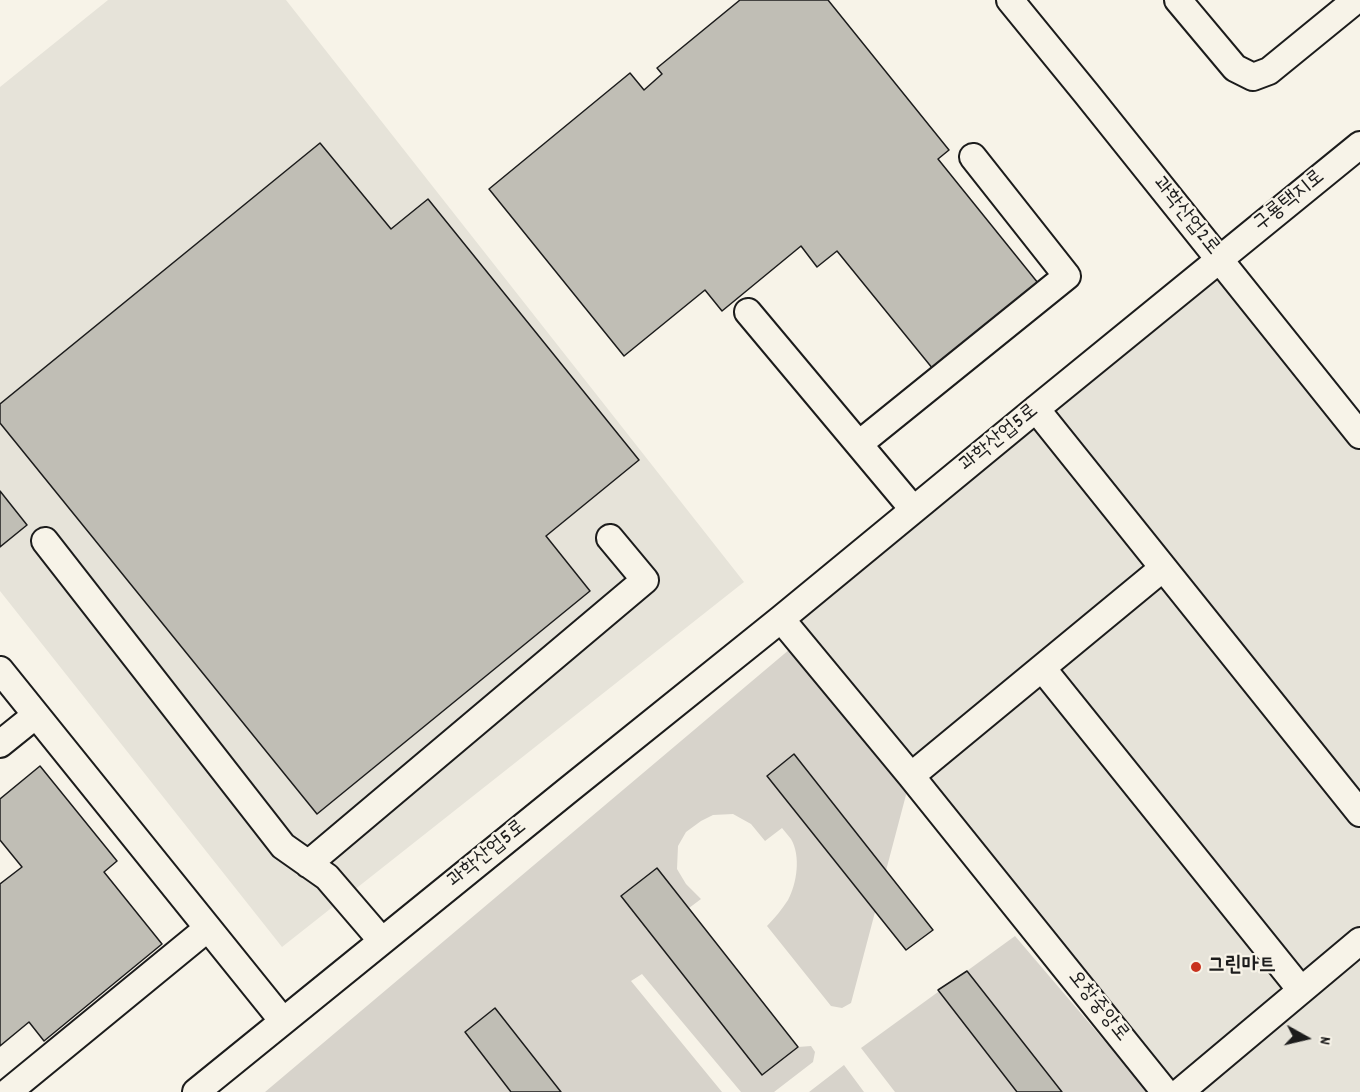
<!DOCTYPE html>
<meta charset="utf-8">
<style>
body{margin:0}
#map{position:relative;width:1360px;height:1092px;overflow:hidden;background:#f7f3e8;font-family:Dekko,sans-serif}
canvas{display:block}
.north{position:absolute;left:1276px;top:1008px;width:60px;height:60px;-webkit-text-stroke:4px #f7f3e8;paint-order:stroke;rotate:98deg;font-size:16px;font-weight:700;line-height:24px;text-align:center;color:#1c1c1c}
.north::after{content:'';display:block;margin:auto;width:21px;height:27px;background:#1c1c1c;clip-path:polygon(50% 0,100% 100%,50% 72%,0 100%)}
</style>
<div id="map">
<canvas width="1360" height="1092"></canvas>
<div class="north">N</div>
</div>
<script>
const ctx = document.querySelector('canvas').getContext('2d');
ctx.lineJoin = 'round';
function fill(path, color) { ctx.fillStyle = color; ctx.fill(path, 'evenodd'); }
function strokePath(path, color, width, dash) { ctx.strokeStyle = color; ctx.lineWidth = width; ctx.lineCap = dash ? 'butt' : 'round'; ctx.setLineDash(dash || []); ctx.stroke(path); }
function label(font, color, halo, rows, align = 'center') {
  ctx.font = font + ' Dekko,"Poor Story",sans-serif'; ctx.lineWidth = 4.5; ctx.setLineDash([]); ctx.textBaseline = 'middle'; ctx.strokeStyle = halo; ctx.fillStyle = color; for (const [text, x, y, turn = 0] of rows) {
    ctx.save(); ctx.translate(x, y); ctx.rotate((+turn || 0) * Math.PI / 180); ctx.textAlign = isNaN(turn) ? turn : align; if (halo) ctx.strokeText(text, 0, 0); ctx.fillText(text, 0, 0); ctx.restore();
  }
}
fill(new Path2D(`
 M108 0H286L744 582 282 947 0 591V87Z
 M1219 259 1360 432V1092H1165L781 619Z`), '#e6e3d9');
fill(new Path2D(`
 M790 649 911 776 851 1003 842 1008 831 1006 767 926C775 918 782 909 788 900 797 883 801 856 791 839 788 835 785 832 782 828L765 841 751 824 733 814 713 815 701 821 686 832 678 846 677 869 686 884 701 899 689 908 798 1047 811 1046 815 1052 813 1062 774 1092H741L642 974 631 981 722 1092H265Z
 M1015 936 1148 1092H895L861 1048Z
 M844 1065 864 1092H809Z`), '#d7d3cb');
const building = new Path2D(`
 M740 0H828L949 150 938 159 1038 283 933 369 837 251 817 267 801 246 722 311 705 290 624 356 489 189 630 73 644 90 662 74 657 68Z
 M320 143 391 229 428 199 639 460 546 536 590 591 317 814 0 423V404Z
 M0 491 27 525 0 547Z
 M794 754 933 930 906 950 767 776Z
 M40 766 117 861 104 872 162 944 44 1041 29 1022 0 1046V884L22 867 0 840V799Z
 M657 868 798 1047 762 1075 621 896Z
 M967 971 1062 1092H1017L938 990Z
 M495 1008 561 1092H511L465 1032Z`);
fill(building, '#c0beb5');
strokePath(building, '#1c1c1c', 1.5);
const minor = new Path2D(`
 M1010 0 1086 93 1360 435
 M1178 0 1235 68 1253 77 1269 71 1356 0
 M748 312 913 509
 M1036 409 1360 813
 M859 444 1067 276 973 157
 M45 541 283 846 327 877 382 941
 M781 619 911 776 1165 1092
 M1042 668 1301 990
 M0 670 283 1021
 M0 744 36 715
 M911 776 1163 568
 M308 864 645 580 610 538
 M8 1092 208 928
 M196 1092 567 791 781 619 1036 409 1360 145
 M1180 1092 1360 941`);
strokePath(minor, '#1c1c1c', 30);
strokePath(minor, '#f7f3e8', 26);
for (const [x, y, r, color] of [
 [1196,967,6,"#c8321e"]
]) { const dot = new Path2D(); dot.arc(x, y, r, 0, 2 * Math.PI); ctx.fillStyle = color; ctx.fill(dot); strokePath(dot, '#f7f3e8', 2); }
label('21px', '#1c1c1c', '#f7f3e8', [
 ["구룡택지로",1290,202,-39],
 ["과학산업2로",1185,217,51],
 ["과학산업5로",1000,439,-39],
 ["과학산업5로",488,855,-39],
 ["오창중앙로",1097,1007,51]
]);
label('bold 21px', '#1c1c1c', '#f7f3e8', [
 ["그린마트",1208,967]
], 'left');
</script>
